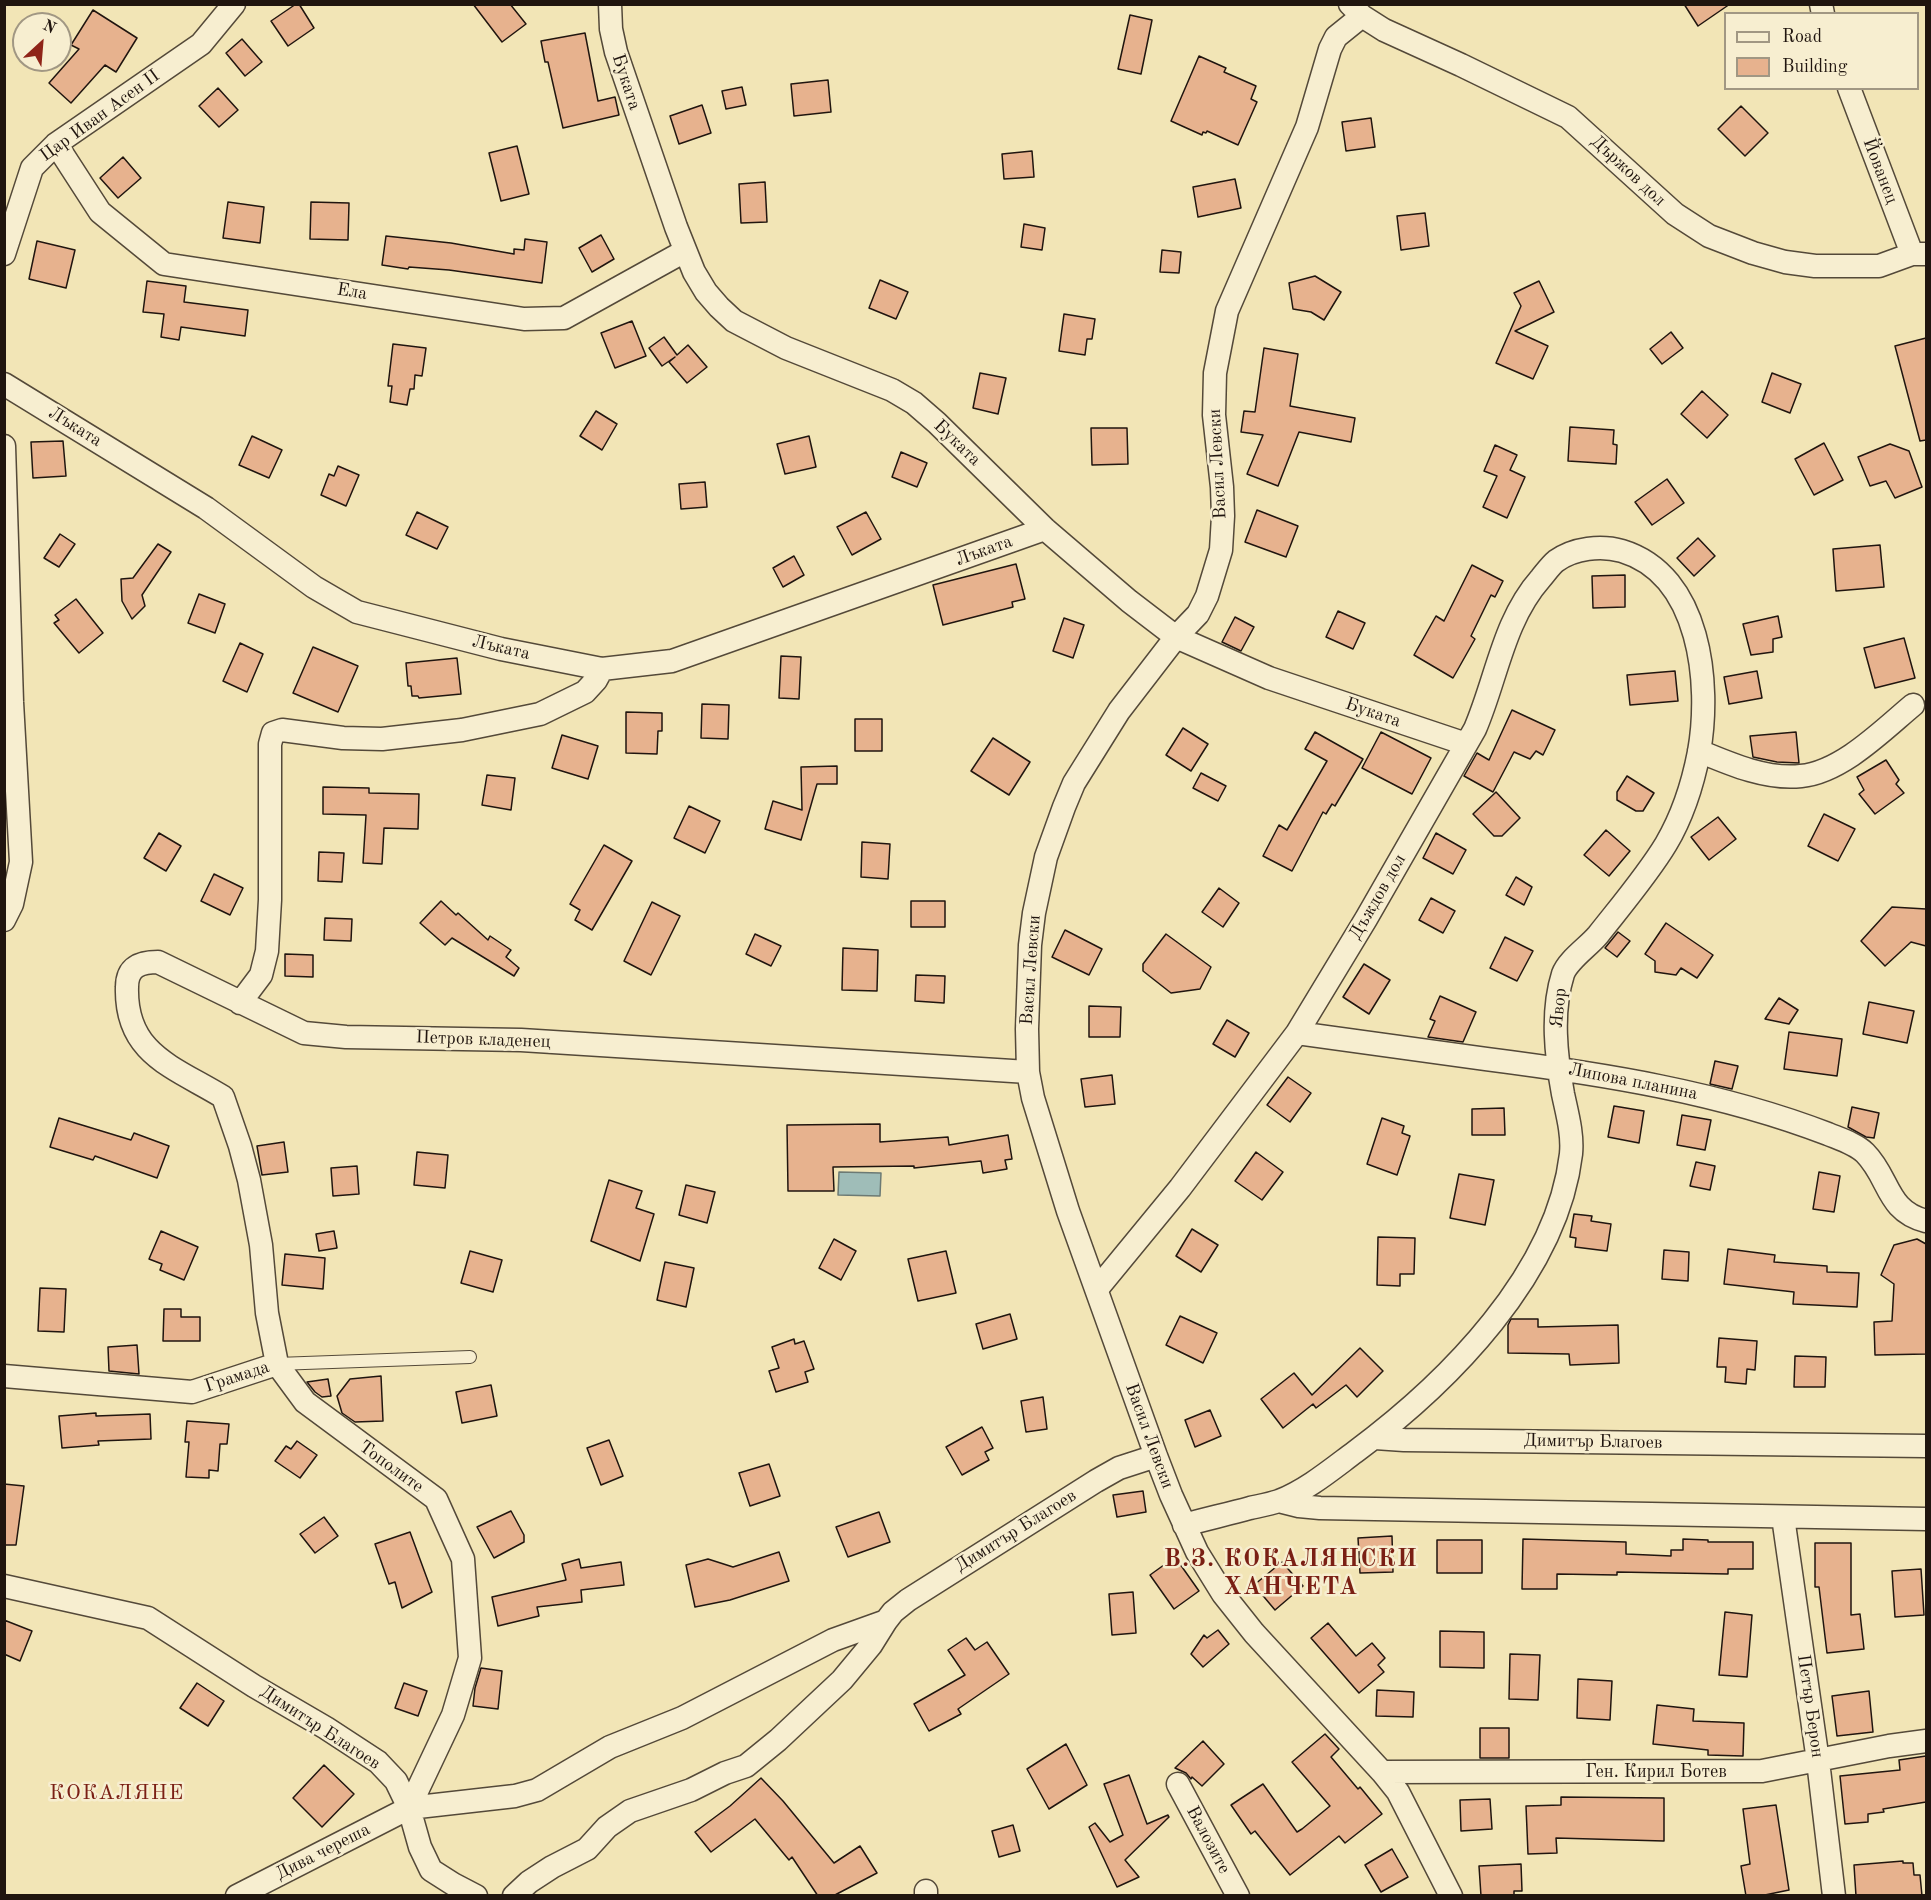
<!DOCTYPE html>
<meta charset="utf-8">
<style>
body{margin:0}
#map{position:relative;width:1931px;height:1900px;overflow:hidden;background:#f2e5b6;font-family:"Old Standard TT",serif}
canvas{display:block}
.frame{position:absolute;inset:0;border:6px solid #20150f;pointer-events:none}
.legend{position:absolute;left:1724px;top:12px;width:195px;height:78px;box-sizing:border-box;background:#f7eed0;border:2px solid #a19783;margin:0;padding:8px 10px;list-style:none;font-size:18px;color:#20150f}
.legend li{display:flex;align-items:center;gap:12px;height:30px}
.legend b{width:30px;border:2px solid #a19783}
.north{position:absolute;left:12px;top:12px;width:60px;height:60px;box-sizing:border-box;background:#f7eed0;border:2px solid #a19783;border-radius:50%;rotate:26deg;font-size:16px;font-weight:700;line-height:24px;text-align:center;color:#20150f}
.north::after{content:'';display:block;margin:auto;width:21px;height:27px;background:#8f2418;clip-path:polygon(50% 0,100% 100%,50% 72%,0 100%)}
</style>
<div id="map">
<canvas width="1931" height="1900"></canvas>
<div class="frame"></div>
<ul class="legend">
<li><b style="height:8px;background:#f7eed0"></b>Road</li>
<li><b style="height:16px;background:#e7b28e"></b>Building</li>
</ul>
<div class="north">N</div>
</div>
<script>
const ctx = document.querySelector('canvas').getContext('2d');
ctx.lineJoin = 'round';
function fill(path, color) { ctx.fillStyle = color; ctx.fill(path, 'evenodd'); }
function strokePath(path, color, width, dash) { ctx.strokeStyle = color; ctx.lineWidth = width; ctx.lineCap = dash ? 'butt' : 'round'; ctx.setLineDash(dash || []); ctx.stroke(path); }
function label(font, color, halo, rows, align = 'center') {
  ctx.font = font + ' "Old Standard TT",serif'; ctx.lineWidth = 5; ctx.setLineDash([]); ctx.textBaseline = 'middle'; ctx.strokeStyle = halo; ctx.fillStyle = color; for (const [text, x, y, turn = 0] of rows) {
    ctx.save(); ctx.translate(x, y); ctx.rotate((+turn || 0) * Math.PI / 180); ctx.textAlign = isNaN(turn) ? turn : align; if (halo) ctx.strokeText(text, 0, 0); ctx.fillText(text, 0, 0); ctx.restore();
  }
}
const water = new Path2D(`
 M839 1172 881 1173 880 1196 838 1195Z`);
fill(water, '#9fbdb8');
strokePath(water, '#6c7a74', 1.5);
const building = new Path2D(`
 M296 4H299L314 28 288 46 271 21Z
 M473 4H510L526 24 502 42Z
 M1684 4H1730L1698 26Z
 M93 10 137 38 116 72 105 65 71 103 49 83 79 49 71 45Z
 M1130 15 1152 20 1141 74 1118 69Z
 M585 33 598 101 615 97 619 115 563 128 548 62H545L541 41Z
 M242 39 262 62 245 76 226 53Z
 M1199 56 1226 68 1224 72 1256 86 1251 99 1257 102 1238 145 1207 131 1206 133 1203 132 1202 135 1171 121Z
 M828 80 831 112 794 116 791 84Z
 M742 87 746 105 726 109 722 91Z
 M218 88 238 110 219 127 199 106Z
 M702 105 711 133 679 144 670 116Z
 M1741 106 1768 133 1745 156 1718 129Z
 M1371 118 1375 147 1346 151 1342 122Z
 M517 146 529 194 501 201 489 153Z
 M1032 151 1034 177 1004 179 1002 154Z
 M123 157 141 178 118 198 100 178Z
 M1235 179 1241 208 1198 217 1193 187Z
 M765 182 767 222 741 223 739 184Z
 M228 202 264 207 260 243 223 238Z
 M311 202 349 203 348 240 310 239Z
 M1425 213 1429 246 1401 250 1397 216Z
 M1024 224 1045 228 1042 250 1021 247Z
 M601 235 614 259 592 272 579 248Z
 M386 236 451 243 514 254V249L524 250 525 239 547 242 542 283 449 270 409 267 408 269 382 265Z
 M37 241 75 250 66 288 29 279Z
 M1162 250 1181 252 1179 273 1160 272Z
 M1315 276 1341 292 1324 320 1311 312 1293 309 1289 283Z
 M880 280 908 292 896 319 869 308Z
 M147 281 186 286 184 302 248 310 245 336 181 327 179 340 161 337 164 314 143 312Z
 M1539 281 1554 312 1515 331 1548 346 1533 379 1496 363 1521 306 1514 293Z
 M1064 314 1095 319 1092 339H1087L1085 355 1059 351Z
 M632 321 646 356 615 368 601 333Z
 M1671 332 1683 348 1662 364 1650 349Z
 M664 337 677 355 688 345 707 367 687 383 669 362 675 357 662 366 649 348Z
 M1926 338V440L1920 441 1895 346Z
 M393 344 426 348 422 376 415 375 414 389H410L407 405 390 402 392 386H388Z
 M1264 348 1298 354 1290 406 1355 418 1351 442 1299 432 1278 486 1247 474 1263 435 1241 432 1244 411 1255 412Z
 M980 373 1006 378 998 414 973 408Z
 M1772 373 1801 384 1790 413 1762 402Z
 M1702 391 1728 415 1707 438 1681 414Z
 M596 411 617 424 602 450 580 436Z
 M1570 427 1614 430 1613 444 1617 445 1616 464 1568 461Z
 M1091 428H1127L1128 464 1092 465Z
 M252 436 282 450 269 478 239 465Z
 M809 436 816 467 785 474 777 444Z
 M63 441 66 476 33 478 31 442Z
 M1824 443 1843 480 1814 495 1795 459Z
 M1890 444 1909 451 1922 487 1895 498 1886 481 1870 486 1858 457Z
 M1495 445 1517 455 1510 470 1525 477 1507 518 1483 507 1497 476 1484 471Z
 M901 452 927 463 917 487 892 477Z
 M338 466 359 475 346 506 321 495 329 474 334 476Z
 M1667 479 1684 503 1652 525 1635 502Z
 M705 482 707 507 681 509 679 484Z
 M1257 510 1298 526 1286 557 1245 542Z
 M417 512 448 527 437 549 406 535Z
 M866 512 881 539 852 555 837 527Z
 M60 534 75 544 59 567 44 558Z
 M1698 538 1715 556 1694 576 1677 558Z
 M158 544 171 552 142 595 145 606 132 619 122 601 121 579 133 578Z
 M1880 545 1884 587 1836 591 1833 549Z
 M794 556 804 575 783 587 773 568Z
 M1016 564 1025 599 1012 602 1013 607 943 625 933 585Z
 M1472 565 1503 581 1495 597 1491 595 1471 636 1475 639 1453 678 1414 655 1436 616 1444 621Z
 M1625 575V607L1593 608 1592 576Z
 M199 594 225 604 215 633 188 623Z
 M76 599 103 633 79 653 54 623 59 620 55 615Z
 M1338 611 1365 623 1353 649 1326 637Z
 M1778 616 1782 637 1773 639V652L1751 655 1743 624Z
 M1235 617 1254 627 1241 651 1222 642Z
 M1064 618 1084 625 1073 658 1053 651Z
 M1904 638 1915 678 1875 688 1864 648Z
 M240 643 263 654 247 692 223 681Z
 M313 647 358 666 338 712 293 693Z
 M781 656 801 657 799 699 779 698Z
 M457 658 461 694 419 698 418 696H412L411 686H408L406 663Z
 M1675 671 1678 701 1630 705 1627 675Z
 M1757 671 1762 698 1729 704 1724 677Z
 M702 704 729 705 728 739 701 738Z
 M1512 710 1555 730 1543 755 1536 751 1530 759 1514 752 1493 792 1464 776 1477 753 1489 760Z
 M626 712 662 713V731H658L657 754 626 753Z
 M855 719H882V751H855Z
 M1183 728 1208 744 1191 771 1166 755Z
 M1315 732 1363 759 1335 806 1332 804 1326 814 1323 812 1292 871 1263 856 1279 825 1287 830 1327 761 1305 749Z
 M1381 732 1431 758 1412 794 1362 768Z
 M1796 732 1799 763 1777 762 1753 757 1750 736Z
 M562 735 598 746 588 779 552 768Z
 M993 738 1030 762 1009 795 971 771Z
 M1886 760 1899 780 1896 784 1904 793 1875 814 1859 794 1864 790 1857 777Z
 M837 766V784H817L801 840 765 829 773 801 802 810 801 767Z
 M1201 773 1226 786 1218 801 1193 788Z
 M487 775 515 778 511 810 482 805Z
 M1627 776 1654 793 1643 811H1636L1617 800V792Z
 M323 787 369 788V793L419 794 418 829 384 828 382 864 363 863 366 815 323 814Z
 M1496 792 1520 818 1502 836H1494L1473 814Z
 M689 806 720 821 705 853 674 838Z
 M1824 814 1855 829 1838 861 1808 846Z
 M1718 817 1736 839 1709 860 1691 837Z
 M1606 830 1630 851 1609 876 1584 855Z
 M159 833 181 846 166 871 144 858Z
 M1436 833 1466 850 1453 874 1423 858Z
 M862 842 890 844 888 879 861 877Z
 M604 845 632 861 592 930 575 920 580 910 570 904Z
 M319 852 344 853 342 882 318 881Z
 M214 874 243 888 230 915 201 901Z
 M1516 877 1532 887 1524 905 1506 895Z
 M1219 888 1239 903 1223 927 1202 912Z
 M1431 898 1455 911 1443 933 1419 920Z
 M441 901 456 915 458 913 488 940 490 936 511 950 506 957 519 968 514 976 452 938 445 945 420 923Z
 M911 901H945V927H911Z
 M652 902 680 916 651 975 624 961Z
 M1892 907 1926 909V946L1911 942 1885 966 1861 941Z
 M325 918 352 919 351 941 324 940Z
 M1666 923 1713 955 1697 978 1681 968 1676 975 1655 972V961L1645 954Z
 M1065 930 1102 949 1089 975 1052 957Z
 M1618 932 1630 941 1617 957 1605 948Z
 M755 934 781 946 771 966 746 954Z
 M1166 934 1211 967 1200 989 1171 993 1143 971V964Z
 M1505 937 1533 951 1517 981 1490 968Z
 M843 948 878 950 877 991 842 990Z
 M285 954 313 955V977L285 976Z
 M1364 964 1390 980 1369 1014 1343 997Z
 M916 975 945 976 944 1003 915 1001Z
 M1440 996 1476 1012 1463 1042 1428 1037 1435 1021 1430 1019Z
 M1779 998 1798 1010 1789 1024 1765 1019Z
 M1869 1002 1914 1011 1907 1043 1863 1034Z
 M1089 1006 1121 1007 1120 1037H1089Z
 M1227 1020 1249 1033 1235 1057 1213 1044Z
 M1789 1032 1842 1039 1837 1076 1784 1069Z
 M1715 1061 1738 1066 1732 1089 1710 1084Z
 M1112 1075 1115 1104 1085 1107 1081 1079Z
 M1288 1077 1311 1093 1290 1122 1267 1105Z
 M1614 1106 1644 1111 1639 1143 1608 1137Z
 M1852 1107 1879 1113 1874 1138 1866 1137 1848 1127Z
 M1504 1108 1505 1135H1472V1109Z
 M1682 1115 1711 1120 1705 1150 1677 1145Z
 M59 1118 131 1140 134 1133 169 1146 157 1178 95 1156 93 1160 50 1147Z
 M1382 1118 1404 1126 1402 1133 1410 1136 1397 1175 1367 1164Z
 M880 1124V1142L948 1137 949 1145 1008 1135 1012 1159 1005 1160 1007 1169 983 1173 981 1161 914 1168V1166L833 1167 834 1191H788L787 1125Z
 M284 1142 288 1172 262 1175 257 1146Z
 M417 1152 448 1155 445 1188 414 1185Z
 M1256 1152 1283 1172 1262 1200 1235 1181Z
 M1696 1162 1715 1166 1710 1190 1690 1186Z
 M357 1166 359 1194 333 1196 331 1168Z
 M1819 1172 1840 1176 1834 1212 1813 1209Z
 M1459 1174 1494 1180 1485 1225 1450 1218Z
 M609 1180 642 1191 636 1208 654 1214 640 1261 591 1241Z
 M686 1185 715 1192 707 1223 679 1215Z
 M1574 1214 1592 1216 1591 1221 1611 1224 1607 1251 1575 1247 1576 1238 1570 1237Z
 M1192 1229 1218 1245 1201 1272 1176 1256Z
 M161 1231 198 1247 184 1280 160 1270 162 1264 149 1259Z
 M334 1231 337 1248 319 1251 316 1234Z
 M1378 1237 1415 1238 1414 1274H1400V1286L1377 1285Z
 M834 1239 856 1251 841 1280 819 1268Z
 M1917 1239 1926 1244V1354L1875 1355 1874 1322 1892 1321 1894 1284 1881 1275 1894 1245Z
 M1728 1249 1775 1255 1774 1262 1827 1266V1272L1859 1273 1857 1307 1793 1304 1794 1292 1724 1284Z
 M1664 1250 1689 1252 1688 1281 1662 1279Z
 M470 1251 502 1260 493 1292 461 1283Z
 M946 1251 956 1293 918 1301 908 1259Z
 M285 1254 325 1258 323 1289 282 1285Z
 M665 1262 694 1268 686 1307 657 1300Z
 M40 1288 66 1289 64 1332 38 1331Z
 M164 1309H181V1317H200V1341H163Z
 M1010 1314 1017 1339 983 1349 976 1324Z
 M1180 1316 1217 1333 1203 1363 1166 1345Z
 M1511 1319H1538V1327L1618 1325 1619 1363 1570 1365 1569 1354 1508 1353V1325Z
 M1719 1338 1757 1341 1755 1370 1747 1369 1746 1384 1725 1382 1726 1367H1717Z
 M794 1339 795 1344 804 1341 814 1369 805 1372 808 1382 776 1392 769 1371 779 1368 772 1347Z
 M137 1345 139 1374 109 1371 108 1347Z
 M1360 1348 1383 1371 1357 1397 1346 1385 1316 1408 1313 1404 1283 1428 1261 1399 1294 1373 1312 1395Z
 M1795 1356 1826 1357 1825 1387H1794Z
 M381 1376 383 1421 355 1422 342 1413 337 1396 350 1379Z
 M328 1379 331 1396 322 1397 315 1392 307 1382Z
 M491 1385 497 1416 462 1423 456 1392Z
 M1043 1397 1047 1429 1026 1432 1021 1401Z
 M1210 1410 1221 1436 1195 1447 1185 1420Z
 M96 1413V1416L150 1414 151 1439 98 1441 99 1445 62 1448 59 1416Z
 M187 1421 229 1424 227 1444H220L218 1471 209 1470V1478L186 1477 189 1442H185Z
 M982 1427 993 1448 985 1452 989 1460 962 1475 946 1447Z
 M609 1440 623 1476 601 1485 587 1448Z
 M297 1441 317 1455 300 1478 275 1461 286 1446 291 1449Z
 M769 1464 780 1496 750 1506 739 1473Z
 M4 1484 24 1486 16 1545H4Z
 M1143 1491 1146 1512 1117 1517 1113 1495Z
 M511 1511 524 1535V1542L494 1558 477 1527Z
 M879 1512 890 1542 848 1557 836 1527Z
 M324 1517 338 1536 315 1553 300 1534Z
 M410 1532 432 1592 402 1608 395 1582 389 1584 375 1544Z
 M1392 1536 1393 1572 1360 1573 1358 1538Z
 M1523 1539 1626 1542V1554L1671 1556V1550H1683V1539L1708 1540V1542H1753V1569H1728V1574L1617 1572V1575L1557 1574V1589H1522Z
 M1437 1540H1482V1573H1437Z
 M1815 1543H1851V1615L1860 1614 1864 1649 1827 1653 1819 1587H1815Z
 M779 1552 789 1581 730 1600 695 1607 686 1565 708 1559 733 1567Z
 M1175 1557 1199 1591 1174 1609 1150 1575Z
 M579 1559 581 1568 621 1562 624 1585 581 1590 582 1602 537 1607 539 1616 498 1626 492 1597 566 1580 562 1564Z
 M1282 1562 1303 1586 1275 1610 1254 1585Z
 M1921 1569 1924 1615 1895 1617 1892 1571Z
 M1133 1592 1136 1633 1112 1635 1109 1594Z
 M1725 1612 1752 1615 1747 1677 1719 1675Z
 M4 1620 32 1631 20 1661 4 1654Z
 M1328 1623 1356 1656 1372 1643 1385 1658 1378 1665 1384 1672 1359 1693 1311 1638Z
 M1218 1630 1229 1644 1203 1667 1191 1654 1204 1635 1207 1638Z
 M1440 1631 1484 1632V1668L1440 1667Z
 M966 1638 975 1650 987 1642 1009 1674 958 1709 961 1714 929 1731 914 1704 965 1675 948 1650Z
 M1510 1654 1540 1655 1538 1700 1509 1699Z
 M481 1668 502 1671 498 1709 473 1706 475 1688Z
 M1578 1679 1612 1681 1610 1720 1577 1718Z
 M197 1683 224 1701 208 1726 180 1708Z
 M404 1683 427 1691 418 1716 395 1708Z
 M1377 1690 1414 1692 1413 1717 1376 1716Z
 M1869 1691 1873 1732 1837 1736 1832 1696Z
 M1657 1705 1694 1709 1693 1721 1744 1723 1743 1756 1708 1755V1750L1653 1744Z
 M1480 1728H1509V1758H1480Z
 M1325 1734 1339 1749 1331 1757 1358 1789 1360 1787 1382 1814 1345 1843 1339 1836 1290 1875 1255 1831 1251 1834 1231 1805 1263 1784 1297 1832 1302 1829 1330 1806 1292 1762Z
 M1203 1741 1224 1764 1202 1786 1192 1777 1191 1779 1186 1773 1175 1768Z
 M1066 1744 1087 1785 1049 1809 1027 1769Z
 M1926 1756V1802L1883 1809 1884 1812 1868 1814V1822L1845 1824 1840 1776 1900 1770 1899 1760Z
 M324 1765 354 1794 322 1827 293 1798Z
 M1129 1775 1147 1824 1168 1815 1169 1817 1125 1860 1139 1877 1117 1887 1089 1827 1095 1823 1110 1842 1123 1835 1104 1784Z
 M761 1778 783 1801 834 1863 860 1846 877 1873 833 1896H818L792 1857 789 1860 755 1819 711 1852 695 1832 730 1806Z
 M1561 1797 1664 1798V1841L1556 1838 1557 1853 1528 1854 1526 1806 1561 1805Z
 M1490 1799 1492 1829 1461 1831 1460 1800Z
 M1776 1805 1789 1890 1760 1896H1746L1741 1866 1750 1864 1743 1809Z
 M1013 1825 1020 1851 999 1857 992 1831Z
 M1392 1849 1408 1877 1381 1892 1365 1865Z
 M1903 1861V1863H1913L1914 1875H1920L1922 1896H1856L1854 1865Z
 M1521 1864 1522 1891H1514V1896H1481L1479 1866Z`);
fill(building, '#e7b28e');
strokePath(building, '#20150f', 1.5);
const lane = new Path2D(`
 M277 1364 470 1357`);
const street = new Path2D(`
 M610 4 611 29 616 52 676 227 694 272 706 292 719 307 734 321 786 348 892 390 914 403 937 423 1045 529 1129 601 1176 637 1269 678 1466 744
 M1350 4 1362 16 1384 30 1461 65 1568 117 1675 214 1709 236 1753 253 1785 262 1815 266H1879L1912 254H1926
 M1821 4 1823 14
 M1362 16 1336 37 1330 49 1307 127 1227 311 1215 373 1214 415 1222 487 1223 516 1221 550 1207 596 1198 614 1176 637 1119 711 1074 783 1064 807 1046 857 1034 913 1030 945 1027 1029 1028 1072 1033 1098 1068 1211 1156 1456 1171 1495 1197 1552 1223 1594 1254 1633 1382 1772 1398 1792 1451 1896
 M1849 88 1912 254
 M56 144 100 212 164 264 524 319 564 318 685 251
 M4 254 32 168 56 144 201 44 234 4
 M4 384 206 508 314 587 357 612 501 649 602 669 672 661 1045 529
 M4 446 12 702 21 862 12 904 4 920
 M1699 751C1730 764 1767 780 1801 776 1842 772 1883 730 1913 705
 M240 1003 261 975 267 951 270 900V744L273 733 282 730 343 738 382 739 462 730 540 714 585 692 596 680 602 669
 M1297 1033C1360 1042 1423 1050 1486 1059 1603 1074 1719 1092 1828 1134 1840 1139 1856 1144 1865 1153 1890 1178 1886 1211 1926 1221
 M1097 1289 1180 1188 1297 1033 1366 919 1475 729C1497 678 1503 621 1541 578 1546 572 1551 565 1556 561 1574 548 1601 545 1622 551 1701 575 1711 684 1699 752 1693 783 1682 817 1666 844 1648 874 1620 907 1598 935 1588 947 1568 960 1563 974 1551 1012 1556 1056 1563 1094 1567 1113 1573 1134 1571 1154 1557 1274 1448 1383 1355 1452 1332 1469 1307 1490 1279 1501 1270 1504 1259 1506 1250 1508 1228 1514 1206 1519 1184 1525
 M4 1376 192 1392 277 1364
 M1375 1438 1404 1440 1926 1446
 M1279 1501 1299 1506 1320 1508 1926 1519
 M1783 1517 1818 1761 1834 1896
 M4 1586 148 1618 254 1686 326 1728 378 1762 396 1781 409 1808 420 1847 431 1870 453 1884 476 1896
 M1382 1772 1762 1771 1889 1746 1926 1741
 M1178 1784 1238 1896
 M409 1808 453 1715 470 1658 463 1559 436 1499 305 1402 277 1364 267 1313 261 1245 249 1180 240 1146 223 1097C174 1067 125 1054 127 987 127 967 140 962 158 962L304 1033 346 1037 521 1040 1028 1072
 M926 1891V1896
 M237 1896 409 1808 515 1796 537 1790 610 1747 682 1718 833 1640 886 1621
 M514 1896 529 1882 552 1867 587 1849 607 1827 630 1811 691 1790 725 1773 746 1766 778 1740 842 1680 871 1645 886 1621 893 1612 908 1600 1096 1481 1119 1468 1156 1456`);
strokePath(lane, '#544939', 14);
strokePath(street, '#544939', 25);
strokePath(lane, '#f7eed0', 12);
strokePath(street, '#f7eed0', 22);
label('18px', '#20150f', '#f7eed0', [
 ["Буката",626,82,72],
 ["Цар Иван Асен II",100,116,-36],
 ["Държов дол",1628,171,43],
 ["Йованец",1880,171,69],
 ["Ела",352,292,9],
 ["Лъката",75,427,32],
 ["Буката",957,443,44],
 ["Васил Левски",1218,464,-93],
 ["Лъката",984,551,-20],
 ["Лъката",501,648,13],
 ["Буката",1373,713,19],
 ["Дъждов дол",1378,897,-60],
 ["Васил Левски",1031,970,-86],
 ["Явор",1559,1008,-84],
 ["Петров кладенец",483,1040,2],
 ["Липова планина",1633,1082,11],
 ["Грамада",237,1377,-18],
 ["Васил Левски",1149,1436,70],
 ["Димитър Благоев",1593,1442,1],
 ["Тополите",391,1467,36],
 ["Димитър Благоев",1016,1531,-32],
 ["Петър Берон",1810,1706,82],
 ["Димитър Благоев",320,1728,33],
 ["Ген. Кирил Ботев",1656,1772],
 ["Валозите",1208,1840,62],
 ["Дива череша",323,1852,-27]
]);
ctx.letterSpacing = '1.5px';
label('21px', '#7a1f14', '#f7eed0', [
 ["КОКАЛЯНЕ",117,1793]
]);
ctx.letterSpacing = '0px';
ctx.letterSpacing = '1.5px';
label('bold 24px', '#7a1f14', '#f7eed0', [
 ["В.З. КОКАЛЯНСКИ",1291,1560],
 ["ХАНЧЕТА",1291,1588]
]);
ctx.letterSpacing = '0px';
</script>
